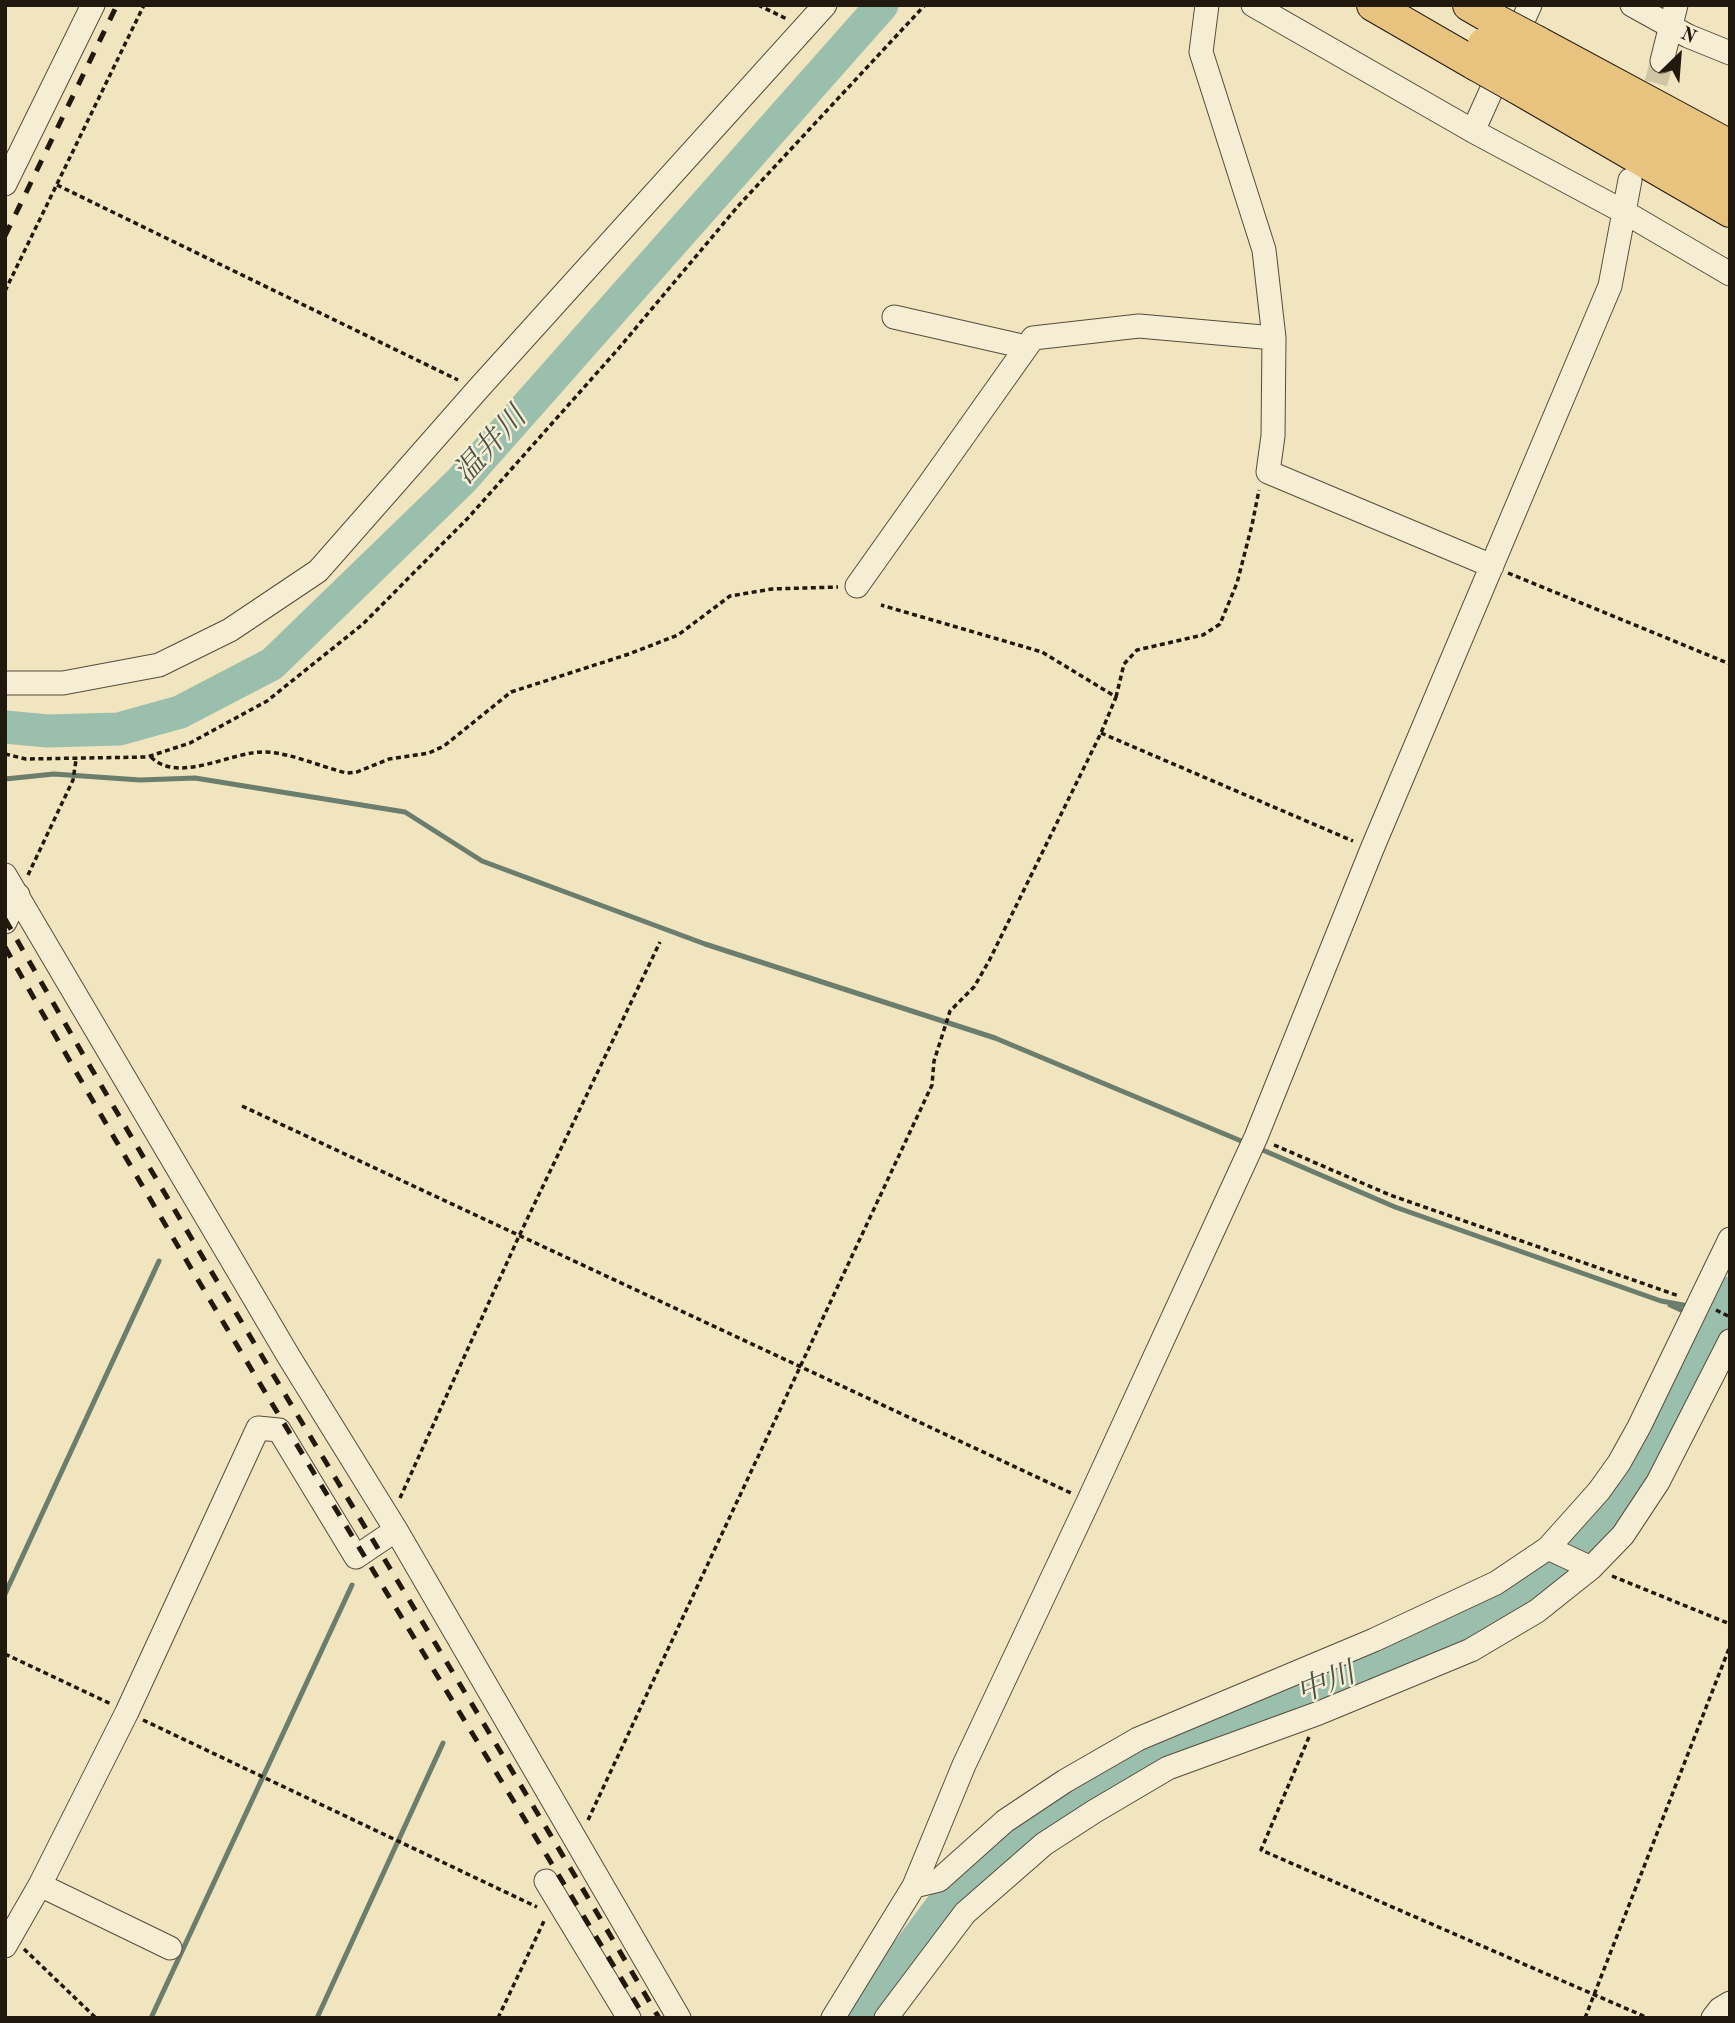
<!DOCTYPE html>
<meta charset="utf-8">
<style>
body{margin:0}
#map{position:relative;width:1735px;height:2023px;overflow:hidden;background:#f0e5be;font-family:"Old Standard TT",serif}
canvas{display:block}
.frame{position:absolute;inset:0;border:7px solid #22190e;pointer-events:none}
.north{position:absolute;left:1644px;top:21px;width:70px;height:70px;-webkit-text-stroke:5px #f5eed5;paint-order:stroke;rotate:25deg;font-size:19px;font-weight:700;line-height:28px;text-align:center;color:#22190e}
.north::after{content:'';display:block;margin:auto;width:24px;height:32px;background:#22190e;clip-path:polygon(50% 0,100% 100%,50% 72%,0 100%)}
</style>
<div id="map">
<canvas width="1735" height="2023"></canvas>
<div class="frame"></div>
<div class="north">N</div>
</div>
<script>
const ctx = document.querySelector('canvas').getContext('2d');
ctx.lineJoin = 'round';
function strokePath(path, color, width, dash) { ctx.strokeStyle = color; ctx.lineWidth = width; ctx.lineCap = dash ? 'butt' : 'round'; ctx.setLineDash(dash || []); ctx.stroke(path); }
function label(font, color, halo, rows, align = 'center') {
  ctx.font = font + ' "Old Standard TT","Noto Serif JP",serif'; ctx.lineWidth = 5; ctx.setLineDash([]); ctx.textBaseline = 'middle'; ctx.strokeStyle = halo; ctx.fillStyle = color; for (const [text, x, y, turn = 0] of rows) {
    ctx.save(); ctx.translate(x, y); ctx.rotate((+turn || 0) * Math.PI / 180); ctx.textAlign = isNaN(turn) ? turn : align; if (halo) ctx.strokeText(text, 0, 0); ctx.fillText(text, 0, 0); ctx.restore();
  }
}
strokePath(new Path2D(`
 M5 779 54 774 140 780 195 778 405 812 482 861 705 944 995 1038 1246 1143
 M1258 1148 1395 1207 1661 1301 1683 1305
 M1670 1305 1681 1310
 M1701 1313 1729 1325
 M1698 1318 1714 1326
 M5 1594 159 1261
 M151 2018 352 1585
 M317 2018 443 1743`), '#6b7d6d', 5);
strokePath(new Path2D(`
 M5 727 48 731 119 729 180 712 272 664 461 481 882 5
 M858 2018 940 1908 983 1870 1036 1831 1087 1789 1149 1757 1443 1636 1499 1608 1521 1596 1556 1569 1598 1529 1624 1496 1656 1443 1730 1293`), '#9bbfad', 33);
strokePath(new Path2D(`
 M1647 116 1662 61`), '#d1c6a4', 23, [23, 11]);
const minor = new Path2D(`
 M1207 5 1201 52 1264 250 1274 338 1273 436 1268 472 1492 566
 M1253 5 1473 131 1626 213 1730 274
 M1632 5 1688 36 1730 53
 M1662 61 1676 5
 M1473 131 1530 5
 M5 184 93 5
 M894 317 1026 347
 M857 586 1033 338 1139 326 1274 338
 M5 683H63L159 665 230 630 318 571 478 389 825 5
 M5 875 289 1357 396 1530 679 2018
 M5 922 18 895
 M1548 1548 1591 1568
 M546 1881 629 2018
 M40 1885 170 1948
 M914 1886 939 1880 1005 1821 1065 1781 1138 1739 1374 1640 1496 1583 1548 1548 1599 1491 1619 1463 1639 1427 1730 1239
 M5 1946 40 1885 127 1712 258 1428 279 1430 356 1557 396 1530
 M833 2018 914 1886 964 1765 1088 1502 1256 1137 1372 849 1610 286 1630 180
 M886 2018 965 1913 1044 1844 1095 1811 1168 1768 1319 1713 1471 1650 1537 1611 1591 1568 1623 1535 1658 1482 1730 1341
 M1713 2018 1720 2009 1730 2003`);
const highway = new Path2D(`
 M1373 5 1475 64
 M1469 5 1495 20
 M1537 42 1730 146
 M1526 66 1730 180
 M1516 87 1730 211`);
strokePath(minor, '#564c3a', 25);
strokePath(highway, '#22190e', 34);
strokePath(new Path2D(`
 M758 5 787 19
 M57 185 458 380
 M5 291 144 5
 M1508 573 1730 664
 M1116 697 1124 664 1137 650 1203 635 1220 624 1237 583 1252 525 1259 490
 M1101 733 1353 841
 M5 754 26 759 147 757 190 743 267 701 363 624 468 518 619 348 739 205 925 5
 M151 757C179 785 233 750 267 752 294 754 321 767 347 773L357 772 389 759 429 753 444 746 511 692 629 654 678 635 730 596 772 589 838 587
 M28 875 73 780 76 760
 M242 1106 1071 1493
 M1274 1145 1390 1195 1679 1296
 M1716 1310 1730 1317
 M400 1498 520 1234 660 942
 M1612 1576 1730 1624
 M5 1654 111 1704
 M143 1720 537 1907
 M1309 1737 1261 1850 1648 2018
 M588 1820 932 1085 934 1061 950 1011 974 987 989 961 1101 733 1116 697 1042 652 881 605
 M24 1949 96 2018
 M498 2018 545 1919
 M1585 2018 1730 1646`), '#22190e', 3.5, [5, 3.5]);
strokePath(minor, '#f5eed5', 23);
strokePath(highway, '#e8c27f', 32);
strokePath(new Path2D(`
 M5 236 117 5
 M5 919C216 1289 443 1650 659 2018
 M5 947C209 1310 431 1662 645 2018`), '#22190e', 5, [12, 12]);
const highwayBridge = new Path2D(`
 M1495 20 1537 42
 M1484 44 1526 66
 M1475 64 1516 87`);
strokePath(highwayBridge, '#22190e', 34, []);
strokePath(highwayBridge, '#e8c27f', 32);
label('italic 30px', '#4c5346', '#f5eed5', [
 ["温井川",491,446,-48],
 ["中川",1326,1684,-22]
]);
</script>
